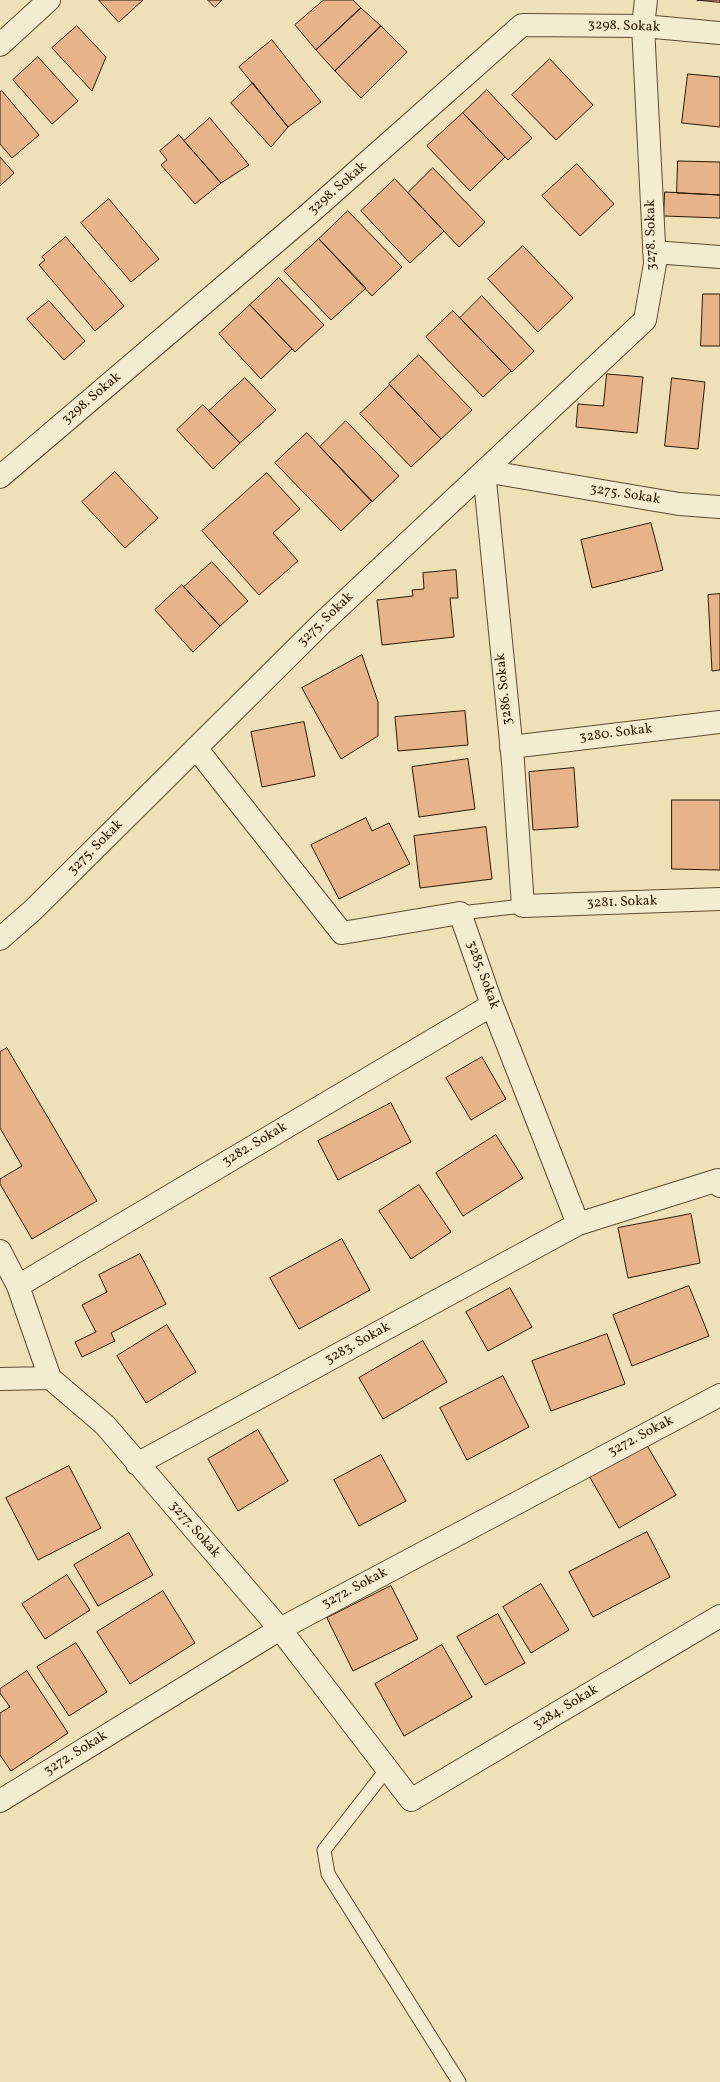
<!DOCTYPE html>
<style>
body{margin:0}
canvas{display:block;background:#eee1b7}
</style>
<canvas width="720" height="2082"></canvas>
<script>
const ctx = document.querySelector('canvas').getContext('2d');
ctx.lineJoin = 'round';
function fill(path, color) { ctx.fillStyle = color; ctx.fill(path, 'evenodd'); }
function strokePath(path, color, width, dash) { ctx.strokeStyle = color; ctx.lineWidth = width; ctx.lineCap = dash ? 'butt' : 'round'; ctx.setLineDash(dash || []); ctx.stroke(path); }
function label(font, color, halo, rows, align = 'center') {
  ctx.font = font + ' Vollkorn,serif'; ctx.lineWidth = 3; ctx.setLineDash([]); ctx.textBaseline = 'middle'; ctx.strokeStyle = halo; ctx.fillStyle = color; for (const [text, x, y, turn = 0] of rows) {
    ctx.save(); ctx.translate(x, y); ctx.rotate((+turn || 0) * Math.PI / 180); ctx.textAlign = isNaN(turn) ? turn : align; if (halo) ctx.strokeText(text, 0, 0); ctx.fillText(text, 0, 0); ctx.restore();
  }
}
const building = new Path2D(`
 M99 0H143L119 22Z
 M208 0H222L215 7Z
 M324 0H353L361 8 316 50 295 25Z
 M697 0H720V2Z
 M361 8 381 26 335 71 316 50Z
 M77 26 106 57 92 91 52 48Z
 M381 26 407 52 361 98 335 71Z
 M272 40 321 102 288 127 239 67Z
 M38 57 78 101 52 124 13 80Z
 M550 59 593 105 556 140 512 95Z
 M688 74 720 77V127L682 123Z
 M253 83 288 127 271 147 231 103Z
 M487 90 532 138 508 160 463 113Z
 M2 91 39 135 12 158 0 144V92Z
 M463 113 505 157 470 191 427 146Z
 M210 118 249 165 221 183 184 141Z
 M179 135 221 183 195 204 161 165 167 160 160 151Z
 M0 157 14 173 0 186Z
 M678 161 720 162V195L677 193Z
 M577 164 614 204 580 236 542 196Z
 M433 168 485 222 459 247 408 193Z
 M395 179 444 231 410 263 361 211Z
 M665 192 720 195V218L664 216Z
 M109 199 159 259 131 282 81 223Z
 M348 211 402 267 372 296 319 239Z
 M66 237 124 306 95 331 39 265 45 260 42 257Z
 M319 239 366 288 331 320 284 271Z
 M523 246 573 298 538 332 488 279Z
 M279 278 324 325 295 352 250 305Z
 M703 294H720V346H701Z
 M482 296 534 351 512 372 460 318Z
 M49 301 85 341 64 360 27 319Z
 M250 305 292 349 261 379 219 334Z
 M453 311 511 371 483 397 426 337Z
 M419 355 472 410 441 439 389 384Z
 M607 374 643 377 637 433 576 427 578 404 603 406Z
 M245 378 276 410 240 443 209 411Z
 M672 378 705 382 698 449 665 446Z
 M390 385 441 439 411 467 360 414Z
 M203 405 240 443 213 469 177 430Z
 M346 421 399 476 372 502 320 447Z
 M307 433 372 501 341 531 275 463Z
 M115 472 158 518 125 548 82 502Z
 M267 473 300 509 273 533 298 561 259 595 202 531Z
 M651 523 663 570 592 588 581 540Z
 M212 562 248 601 220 626 184 587Z
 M456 570 458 598H450L454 637 382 645 377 600 413 596 412 590 424 589 423 573Z
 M182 585 220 626 193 652 155 610Z
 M720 594V670L712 671 708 595Z
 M362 655 378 702V736L341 759 302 688Z
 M465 711 468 745 398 751 395 717Z
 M304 722 315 776 262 787 251 732Z
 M468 759 475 809 419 817 412 767Z
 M574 768 578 827 533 830 529 772Z
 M672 800H720V870L672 869Z
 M366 818 372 831 389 823 410 864 339 899 311 845Z
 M486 827 492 879 420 888 414 836Z
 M7 1048 97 1201 32 1239 0 1184V1179L22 1166 0 1128V1052Z
 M482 1057 506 1099 471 1120 446 1078Z
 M391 1103 411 1142 338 1180 318 1141Z
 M496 1135 523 1178 463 1216 436 1173Z
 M419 1185 451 1232 411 1259 379 1211Z
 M691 1214 700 1263 628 1278 618 1228Z
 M342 1239 370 1290 299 1329 270 1278Z
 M140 1254 166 1304 111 1333 115 1341 82 1357 75 1342 96 1332 82 1305 107 1292 99 1275Z
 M689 1286 709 1336 632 1366 613 1315Z
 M510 1288 532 1327 488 1351 466 1312Z
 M167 1325 196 1372 146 1403 117 1356Z
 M607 1334 625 1384 551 1411 532 1361Z
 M423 1341 447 1382 383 1419 359 1378Z
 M503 1376 529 1427 467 1460 440 1408Z
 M258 1430 288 1481 238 1511 208 1459Z
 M645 1442 676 1495 619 1528 588 1474Z
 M381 1455 406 1501 359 1526 334 1480Z
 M69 1466 101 1528 38 1560 6 1498Z
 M647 1532 670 1577 593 1617 569 1572Z
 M129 1533 153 1575 98 1606 74 1565Z
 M67 1575 90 1610 45 1639 22 1604Z
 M541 1584 569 1630 531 1653 503 1607Z
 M391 1586 418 1639 353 1671 327 1618Z
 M163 1591 195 1643 130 1684 97 1632Z
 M498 1614 525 1663 485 1685 457 1637Z
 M76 1643 107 1692 69 1716 37 1667Z
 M442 1645 472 1697 404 1736 375 1684Z
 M27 1671 68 1733 11 1771 0 1755V1713L10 1707 0 1693V1689Z`);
fill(building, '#e6b38a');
strokePath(building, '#2a1903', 1);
const service = new Path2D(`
 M460 913 523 906
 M387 1769 324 1850 328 1874 459 2082`);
const minor = new Path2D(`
 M0 45 49 0
 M654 252 720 257
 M484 471 513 762 523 906 720 899
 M484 471 679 504 720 507
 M0 477 310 213 522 25 643 26 720 33
 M511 747 720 722
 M196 748 342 933 460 913 492 1005 578 1224
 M0 939 33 910 320 625 645 320 655 264 643 26 646 0
 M0 1251 18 1286 50 1378 105 1425 280 1629 411 1800 720 1616
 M18 1286 492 1005
 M0 1379 50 1378
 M137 1464 578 1224 718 1180 720 1186
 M0 1801 280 1629 720 1395`);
strokePath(service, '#5b4b30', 15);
strokePath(minor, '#5b4b30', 24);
strokePath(service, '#f4ecd0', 13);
strokePath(minor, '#f4ecd0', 22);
label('14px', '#2a1903', '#f4ecd0', [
 ["3298. Sokak",624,27,2],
 ["3298. Sokak",338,189,-41],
 ["3278. Sokak",652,235,-91],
 ["3298. Sokak",92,399,-40],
 ["3275. Sokak",625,495,9],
 ["3275. Sokak",326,620,-44],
 ["3286. Sokak",505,689,-96],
 ["3280. Sokak",616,734,-7],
 ["3275. Sokak",96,848,-45],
 ["3281. Sokak",622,903,-2],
 ["3285. Sokak",482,975,70],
 ["3282. Sokak",255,1145,-31],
 ["3283. Sokak",358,1344,-29],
 ["3272. Sokak",641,1437,-28],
 ["3277. Sokak",194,1530,49],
 ["3272. Sokak",355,1589,-28],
 ["3284. Sokak",566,1708,-31],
 ["3272. Sokak",76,1754,-32]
]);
</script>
